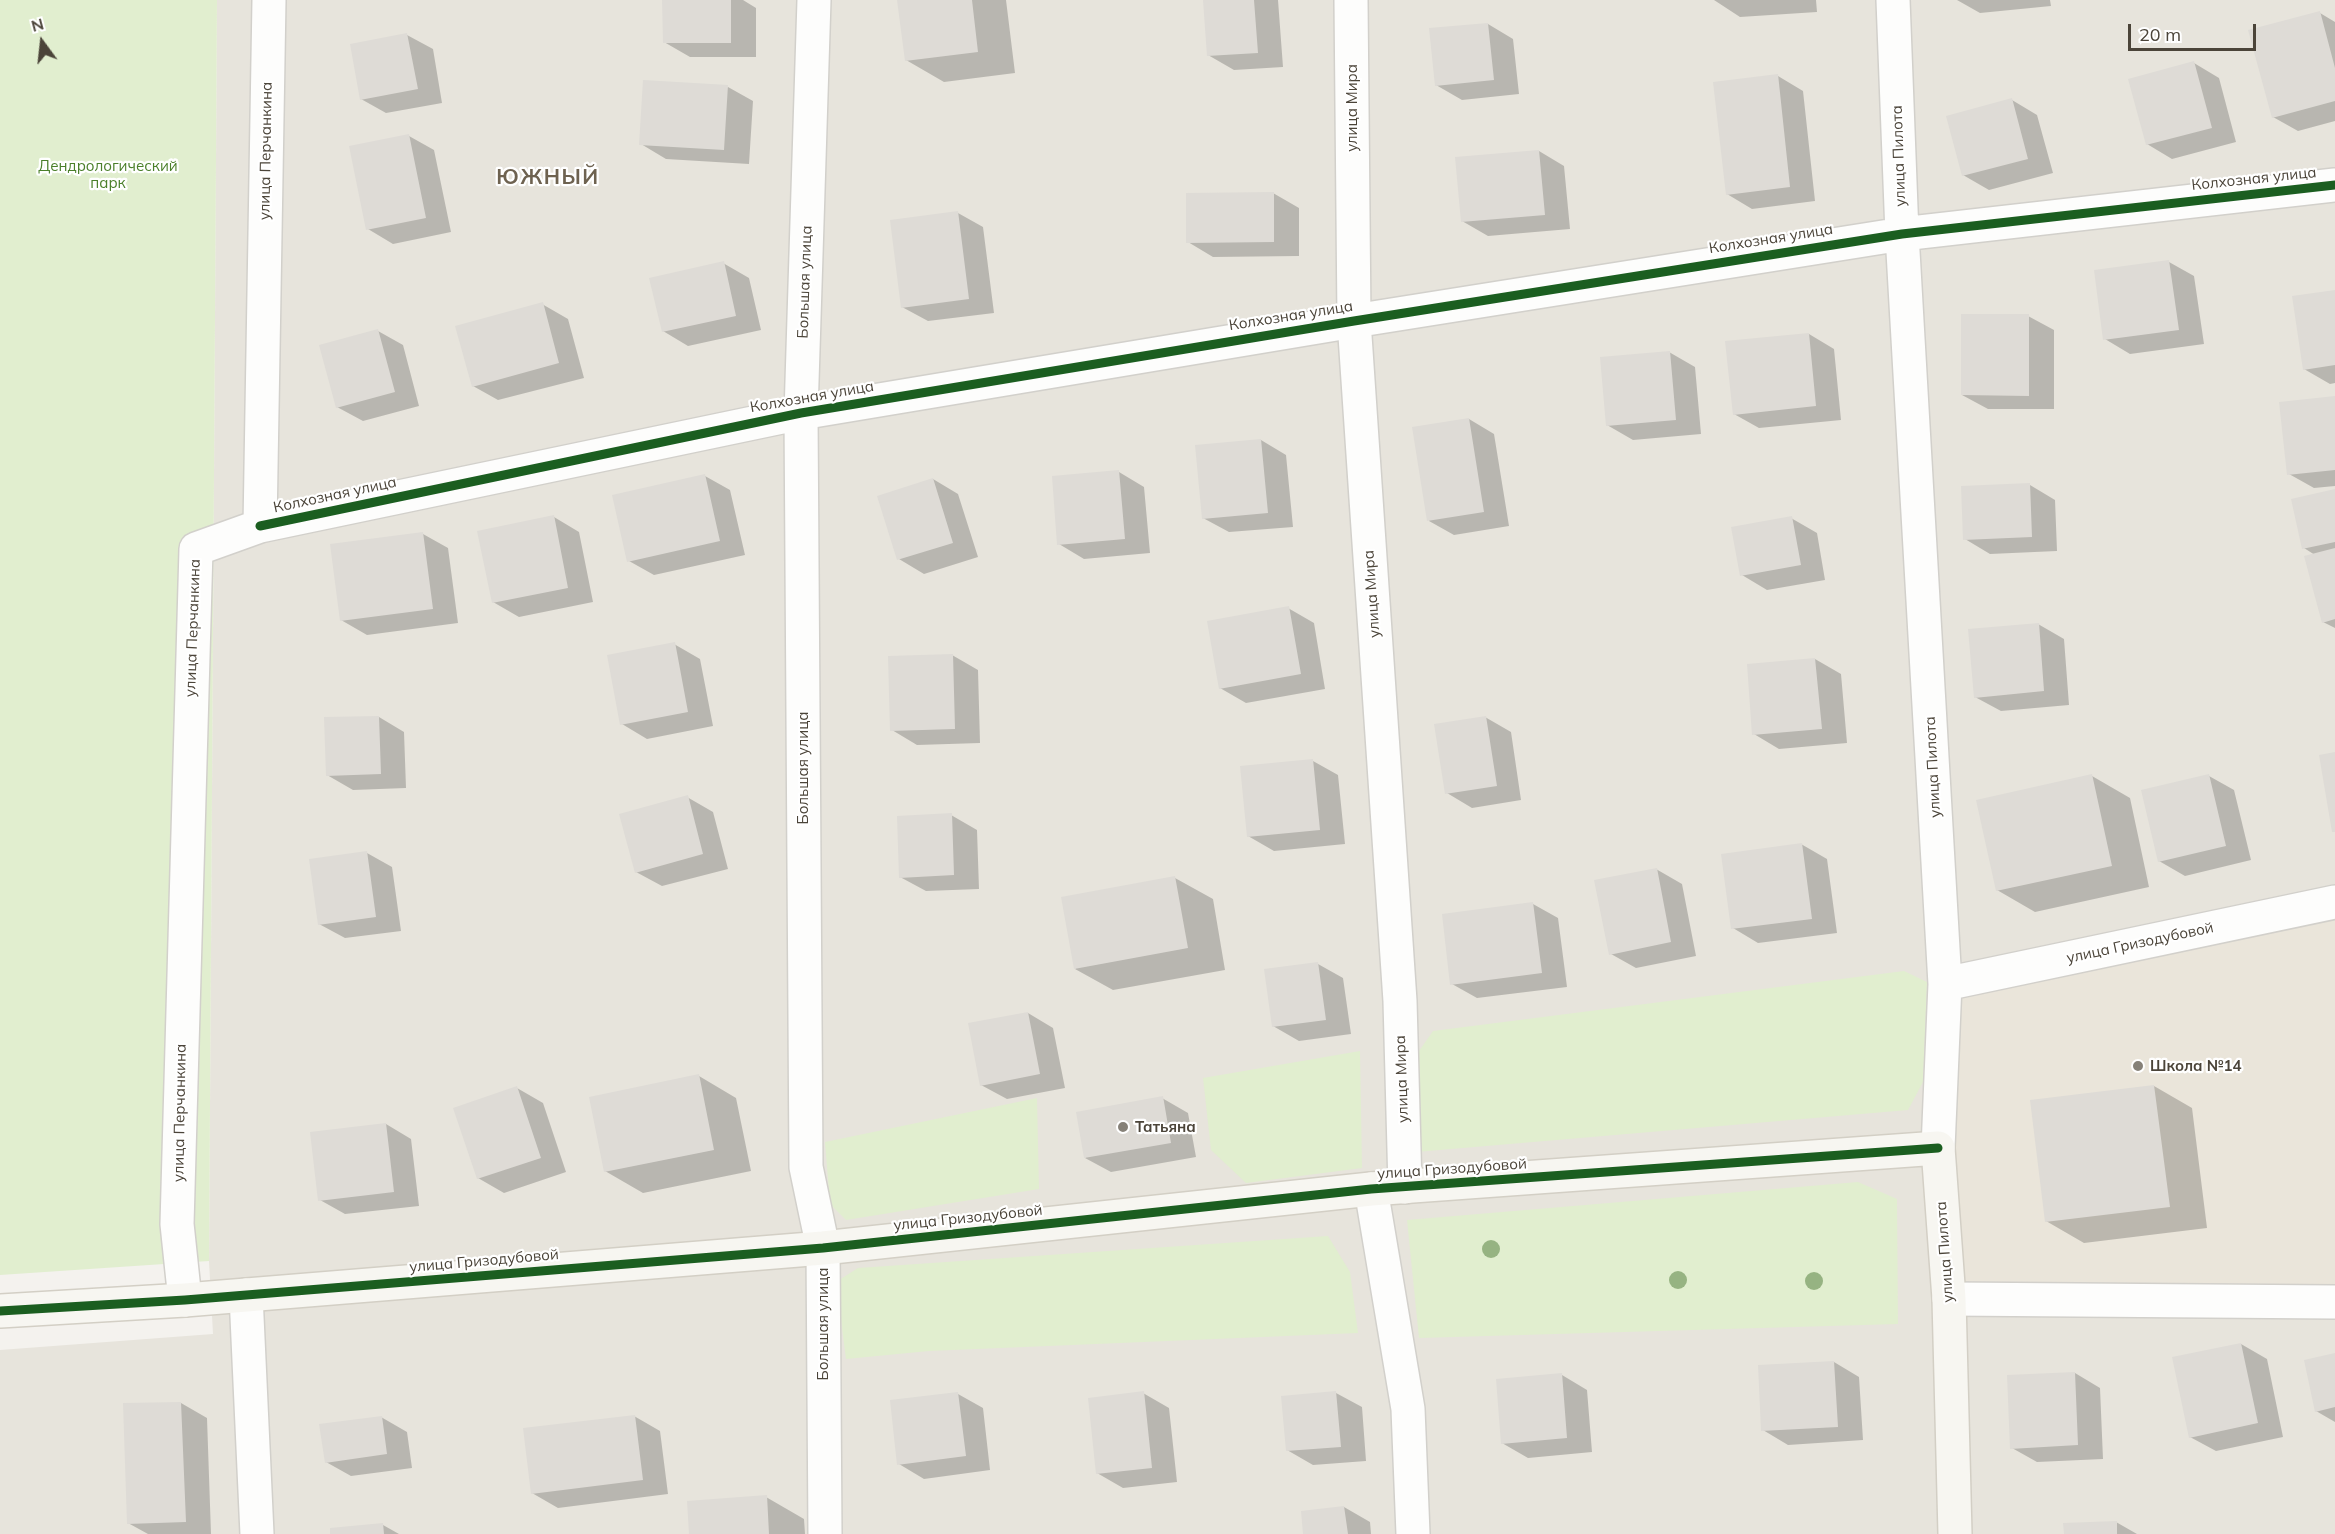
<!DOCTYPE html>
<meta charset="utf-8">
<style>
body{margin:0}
#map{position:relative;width:2335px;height:1534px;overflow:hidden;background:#f4f2ee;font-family:Mulish,sans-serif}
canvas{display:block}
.north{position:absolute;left:12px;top:12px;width:60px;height:60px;-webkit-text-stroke:4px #fff;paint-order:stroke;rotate:345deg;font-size:16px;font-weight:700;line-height:24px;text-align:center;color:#4b4439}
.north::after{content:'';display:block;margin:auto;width:21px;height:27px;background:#4b4439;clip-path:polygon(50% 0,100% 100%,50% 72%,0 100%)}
.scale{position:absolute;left:2128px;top:24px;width:128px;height:27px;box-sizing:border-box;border:3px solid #4b4439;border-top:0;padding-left:8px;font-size:18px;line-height:21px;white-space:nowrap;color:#4b4439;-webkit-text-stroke:4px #fff;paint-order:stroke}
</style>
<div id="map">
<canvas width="2335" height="1534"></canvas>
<div class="north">N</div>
<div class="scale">20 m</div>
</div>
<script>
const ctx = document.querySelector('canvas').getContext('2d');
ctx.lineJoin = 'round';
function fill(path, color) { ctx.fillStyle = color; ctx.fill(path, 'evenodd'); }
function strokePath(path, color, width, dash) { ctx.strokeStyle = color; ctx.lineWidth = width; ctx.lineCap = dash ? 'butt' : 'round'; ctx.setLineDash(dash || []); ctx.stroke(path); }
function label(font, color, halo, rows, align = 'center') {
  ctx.font = font + ' Mulish,sans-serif'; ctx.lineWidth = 4.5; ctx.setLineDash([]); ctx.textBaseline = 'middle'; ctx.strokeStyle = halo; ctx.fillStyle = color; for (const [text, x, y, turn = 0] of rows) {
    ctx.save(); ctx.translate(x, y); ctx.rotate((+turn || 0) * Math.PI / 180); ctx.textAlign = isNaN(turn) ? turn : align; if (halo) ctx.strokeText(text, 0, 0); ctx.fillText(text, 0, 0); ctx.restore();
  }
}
fill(new Path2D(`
 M217 0H2335V1534H0V1350L213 1334 209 1261Z`), '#e7e4dc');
fill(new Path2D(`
 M2335 902V1302L1949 1299 1945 984Z`), '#eae5da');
fill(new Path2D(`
 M0 0H217L209 1261 0 1275Z
 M1904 971 1927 982 1923 1082 1908 1110 1416 1152 1412 1061 1433 1031Z
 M1360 1051 1362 1168 1246 1183 1211 1150 1203 1078Z
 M1037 1098 1039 1189 846 1220 830 1204 825 1142Z
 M1858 1182 1897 1199 1898 1324 1419 1338 1407 1220Z
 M1328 1236 1350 1272 1358 1333 929 1351 846 1359 836 1282 858 1268Z`), '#e1eecf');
fill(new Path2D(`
 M664 0H743L756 8V57H690L664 42Z
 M899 0H1006L1015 73 944 82 906 60Z
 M1204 0H1278L1283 67 1234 70 1208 55Z
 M1714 0H1816L1817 12 1740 17Z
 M1957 0H2050L2051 6 1980 13Z
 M2320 13 2335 22V121L2298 131 2273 117Z
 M1488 24 1513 39 1519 94 1462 100 1436 85Z
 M407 35 433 49 442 103 386 113 361 99Z
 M2194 63 2219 78 2236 142 2172 159 2147 144Z
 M1778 76 1803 91 1815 201 1752 209 1727 194Z
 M728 87 753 101 749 164 666 159 641 144Z
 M2012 100 2037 115 2053 173 1989 190 1963 175Z
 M409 136 434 150 451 232 393 244 368 229Z
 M1539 151 1564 166 1570 229 1488 236 1462 221Z
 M1273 193 1299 208V256L1213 257 1188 242Z
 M958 213 983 227 994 313 928 321 902 307Z
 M2169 262 2194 276 2204 344 2130 354 2105 339Z
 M723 263 749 278 761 330 688 346 663 331Z
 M2335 292V383L2330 384 2304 369Z
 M542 304 568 319 584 378 498 400 473 386Z
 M2028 316 2054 330V409H1988L1962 395Z
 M378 331 403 345 419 406 363 421 337 407Z
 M1809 334 1834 349 1841 420 1759 428 1734 414Z
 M1669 352 1695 367 1701 434 1633 440 1607 425Z
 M2335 398V486L2314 488 2289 474Z
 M1469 419 1494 434 1509 526 1454 535 1429 521Z
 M1261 440 1286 455 1293 527 1229 532 1203 518Z
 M1119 472 1144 487 1150 553 1084 559 1059 544Z
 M705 476 730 490 745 555 654 575 629 561Z
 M933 479 958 494 978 557 924 574 899 559Z
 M2030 485 2055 500 2057 551 1990 554 1965 539Z
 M2335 490V628L2323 622 2315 555 2304 548Z
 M554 517 579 532 593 602 519 617 493 602Z
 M1791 518 1817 533 1825 580 1767 590 1742 575Z
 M423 534 448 548 458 623 367 635 341 620Z
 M1288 608 1314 623 1325 689 1246 703 1220 688Z
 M2038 624 2064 639 2069 705 2001 711 1975 697Z
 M674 644 700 659 713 726 647 739 622 724Z
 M952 655 978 670 980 743 917 745 892 730Z
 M1815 659 1841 674 1847 743 1779 749 1754 734Z
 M379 717 404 732 406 788 353 790 327 775Z
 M1485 717 1511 732 1521 800 1472 808 1447 793Z
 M1313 761 1338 775 1345 844 1274 851 1248 836Z
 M2092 776 2130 798 2149 887 2035 912 1997 890Z
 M2209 776 2234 790 2251 860 2185 876 2159 861Z
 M687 797 713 812 728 869 662 886 636 872Z
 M951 815 977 830 979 889 926 891 900 877Z
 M1801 844 1827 859 1837 933 1758 943 1733 928Z
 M367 853 392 867 401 931 345 938 319 924Z
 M1656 869 1682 884 1696 956 1636 968 1611 954Z
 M1175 878 1213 899 1225 970 1113 990 1075 969Z
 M1533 904 1558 918 1567 987 1477 998 1452 984Z
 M1318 964 1343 978 1351 1034 1299 1041 1273 1026Z
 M1028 1013 1053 1028 1065 1088 1007 1099 981 1085Z
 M699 1076 736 1098 751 1171 643 1193 605 1171Z
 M2154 1086 2192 1108 2207 1228 2084 1243 2046 1221 2032 1102Z
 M517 1088 543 1103 566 1172 504 1193 478 1178Z
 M1162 1098 1188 1113 1196 1157 1111 1172 1085 1158Z
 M386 1124 411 1139 419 1206 345 1214 320 1200Z
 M2241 1344 2267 1359 2283 1437 2216 1451 2190 1437Z
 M2335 1355V1422L2316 1411Z
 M1834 1362 1859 1377 1863 1440 1788 1445 1763 1430Z
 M2075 1373 2100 1388 2103 1459 2037 1462 2012 1448Z
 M1562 1375 1587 1390 1592 1452 1528 1458 1502 1443Z
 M1143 1393 1169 1408 1177 1482 1123 1488 1097 1473Z
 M1336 1393 1362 1407 1366 1461 1313 1465 1287 1450Z
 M958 1394 983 1408 990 1470 924 1479 899 1464Z
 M181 1403 207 1418 211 1534H148L128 1523 125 1405Z
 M634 1416 660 1431 668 1494 558 1508 532 1493Z
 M381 1417 407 1432 412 1468 351 1476 326 1462Z
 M766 1497 804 1519 805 1534H690Z
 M1344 1507 1370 1522 1371 1534H1305Z
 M2116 1522 2137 1534H2065Z
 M383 1525 399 1534H332Z`), '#0003');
fill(new Path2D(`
 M662 0H731V43H663Z
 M897 0H972L978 52 905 61Z
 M1203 0H1254L1258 53 1207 56Z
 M2320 11 2335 68V101L2272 118 2248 30Z
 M1488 23 1494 80 1435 86 1429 28Z
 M407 33 418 89 360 100 350 44Z
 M2194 61 2212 128 2146 145 2128 79Z
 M1778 74 1790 187 1726 195 1713 82Z
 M643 80 728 85 724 150 639 145Z
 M2012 98 2028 159 1962 176 1946 116Z
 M409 134 426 218 366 230 349 146Z
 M1539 150 1545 215 1461 222 1455 157Z
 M1274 192V242L1186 243V193Z
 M958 211 969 299 901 308 890 220Z
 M2169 260 2179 330 2103 340 2094 270Z
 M724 261 736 316 662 332 649 278Z
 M2335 290V365L2303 370 2292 296Z
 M543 302 559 363 472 387 455 326Z
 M1961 314H2029V396L1961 395Z
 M378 329 395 392 336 408 319 345Z
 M1809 333 1816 406 1733 415 1725 341Z
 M1670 351 1676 420 1606 426 1600 357Z
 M2335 396V470L2287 475 2279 402Z
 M1469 418 1484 512 1427 521 1412 427Z
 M1261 439 1268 513 1202 519 1195 445Z
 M1119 470 1125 539 1057 545 1052 476Z
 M705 474 720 541 627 562 612 495Z
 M933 478 953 543 897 560 877 496Z
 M2030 483 2032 537 1963 540 1961 486Z
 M2335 489V542L2302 549 2291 499Z
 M554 515 568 588 492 603 477 531Z
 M1792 516 1801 565 1740 576 1731 527Z
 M423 532 433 609 340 621 330 544Z
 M2335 548V619L2322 623 2304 556Z
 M1289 606 1301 674 1219 689 1207 621Z
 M2039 623 2044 691 1974 698 1968 629Z
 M675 642 688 712 620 725 607 655Z
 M953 654 955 729 890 731 888 656Z
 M1815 658 1822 729 1752 735 1747 664Z
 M379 716 381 774 326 776 324 717Z
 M1486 716 1497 786 1445 794 1434 724Z
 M2335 752V832H2332L2319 755Z
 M1313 759 1320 830 1247 837 1240 766Z
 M2092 774 2112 866 1996 891 1976 800Z
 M2209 774 2226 846 2158 862 2141 790Z
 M688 795 703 854 635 873 619 814Z
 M952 813 954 875 899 878 897 816Z
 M1802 843 1812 919 1731 929 1721 854Z
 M367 851 376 917 318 925 309 859Z
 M1657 868 1671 942 1609 955 1594 880Z
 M1175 876 1188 948 1074 969 1061 897Z
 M1533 902 1542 973 1450 985 1442 914Z
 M1318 962 1326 1020 1272 1027 1264 969Z
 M1028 1012 1040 1074 980 1086 968 1023Z
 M699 1074 714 1150 604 1172 589 1097Z
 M2154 1085 2170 1207 2045 1222 2030 1100Z
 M517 1086 541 1158 477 1179 453 1108Z
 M1163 1096 1171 1143 1084 1158 1076 1112Z
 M386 1123 394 1192 318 1201 310 1132Z
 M2241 1343 2258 1423 2189 1438 2172 1357Z
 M2335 1353V1407L2315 1412 2304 1360Z
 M1834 1361 1838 1427 1761 1431 1758 1365Z
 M2075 1372 2078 1445 2010 1449 2007 1375Z
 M1562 1373 1567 1438 1501 1444 1496 1379Z
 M1144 1391 1152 1468 1096 1474 1088 1398Z
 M1336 1391 1341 1447 1286 1451 1281 1396Z
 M958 1392 966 1456 897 1465 890 1400Z
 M181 1402 186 1522 127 1524 123 1403Z
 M635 1415 643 1480 531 1494 523 1428Z
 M382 1416 387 1454 325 1463 319 1424Z
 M767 1495 769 1534H689L687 1501Z
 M1344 1506 1348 1534H1303L1301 1511Z
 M2117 1521V1534H2064L2063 1523Z
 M383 1523 384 1534H330V1528Z`), '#dedbd6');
const street = new Path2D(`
 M814 0 801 413 806 1167 823 1248 825 1534
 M1351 0 1354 321 1400 1001 1405 1187
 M1893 0 1902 234 1945 984 1938 1148
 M260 526 801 413 1354 321 1902 234 2335 185
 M1945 984 2335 902
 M1371 1189 1408 1409 1413 1534
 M246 1295 257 1534
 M1949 1299 2335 1302
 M185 1300 177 1224 196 549 260 526 269 0`);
const secondary = new Path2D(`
 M0 1311 185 1300 823 1248 1371 1189 1938 1148 1949 1299 1955 1534`);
strokePath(street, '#d2d0cb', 36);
strokePath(secondary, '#d3cfc5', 36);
strokePath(street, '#fdfdfc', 33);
strokePath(secondary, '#f7f6f1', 33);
strokePath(new Path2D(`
 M260 526 801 413 1354 321 1902 234 2335 185
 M0 1311 185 1300 823 1248 1371 1189 1938 1148`), '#1b5e20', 9);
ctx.fillStyle = '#96b382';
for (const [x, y] of [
 [1491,1249],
 [1678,1280],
 [1814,1281]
]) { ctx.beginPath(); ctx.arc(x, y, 9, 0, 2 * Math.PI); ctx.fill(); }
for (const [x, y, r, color] of [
 [2138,1066,6,"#868178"],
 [1123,1127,6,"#868178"]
]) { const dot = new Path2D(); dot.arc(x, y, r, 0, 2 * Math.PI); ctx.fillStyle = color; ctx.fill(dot); strokePath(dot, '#fff', 2); }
label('15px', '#4b4439', '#fff', [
 ["улица Мира",1352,108,-90],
 ["улица Перчанкина",266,151,-89],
 ["улица Пилота",1899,156,-92],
 ["Колхозная улица",2254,179,-6],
 ["Колхозная улица",1771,239,-9],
 ["Большая улица",805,282,-88],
 ["Колхозная улица",1291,316,-9],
 ["Колхозная улица",812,397,-10],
 ["Колхозная улица",335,495,-12],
 ["улица Мира",1372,594,-94],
 ["улица Перчанкина",193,628,-88],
 ["улица Пилота",1933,767,-93],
 ["Большая улица",803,768,-90],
 ["улица Гризодубовой",2140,943,-12],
 ["улица Мира",1402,1079,-92],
 ["улица Перчанкина",180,1113,-89],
 ["улица Гризодубовой",1452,1169,-4],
 ["улица Гризодубовой",968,1218,-6],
 ["улица Пилота",1945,1252,-94],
 ["улица Гризодубовой",484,1261,-5],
 ["Большая улица",823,1324,-90]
]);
label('15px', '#4a7f2a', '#fff', [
 ["Дендрологический",108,166],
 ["парк",108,183]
]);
label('bold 15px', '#4b4439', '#fff', [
 ["Школа №14",2150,1066],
 ["Татьяна",1135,1127]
], 'left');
ctx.letterSpacing = '1.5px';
label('bold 21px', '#6e6250', '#fff', [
 ["ЮЖНЫЙ",548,178]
]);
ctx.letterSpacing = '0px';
</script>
